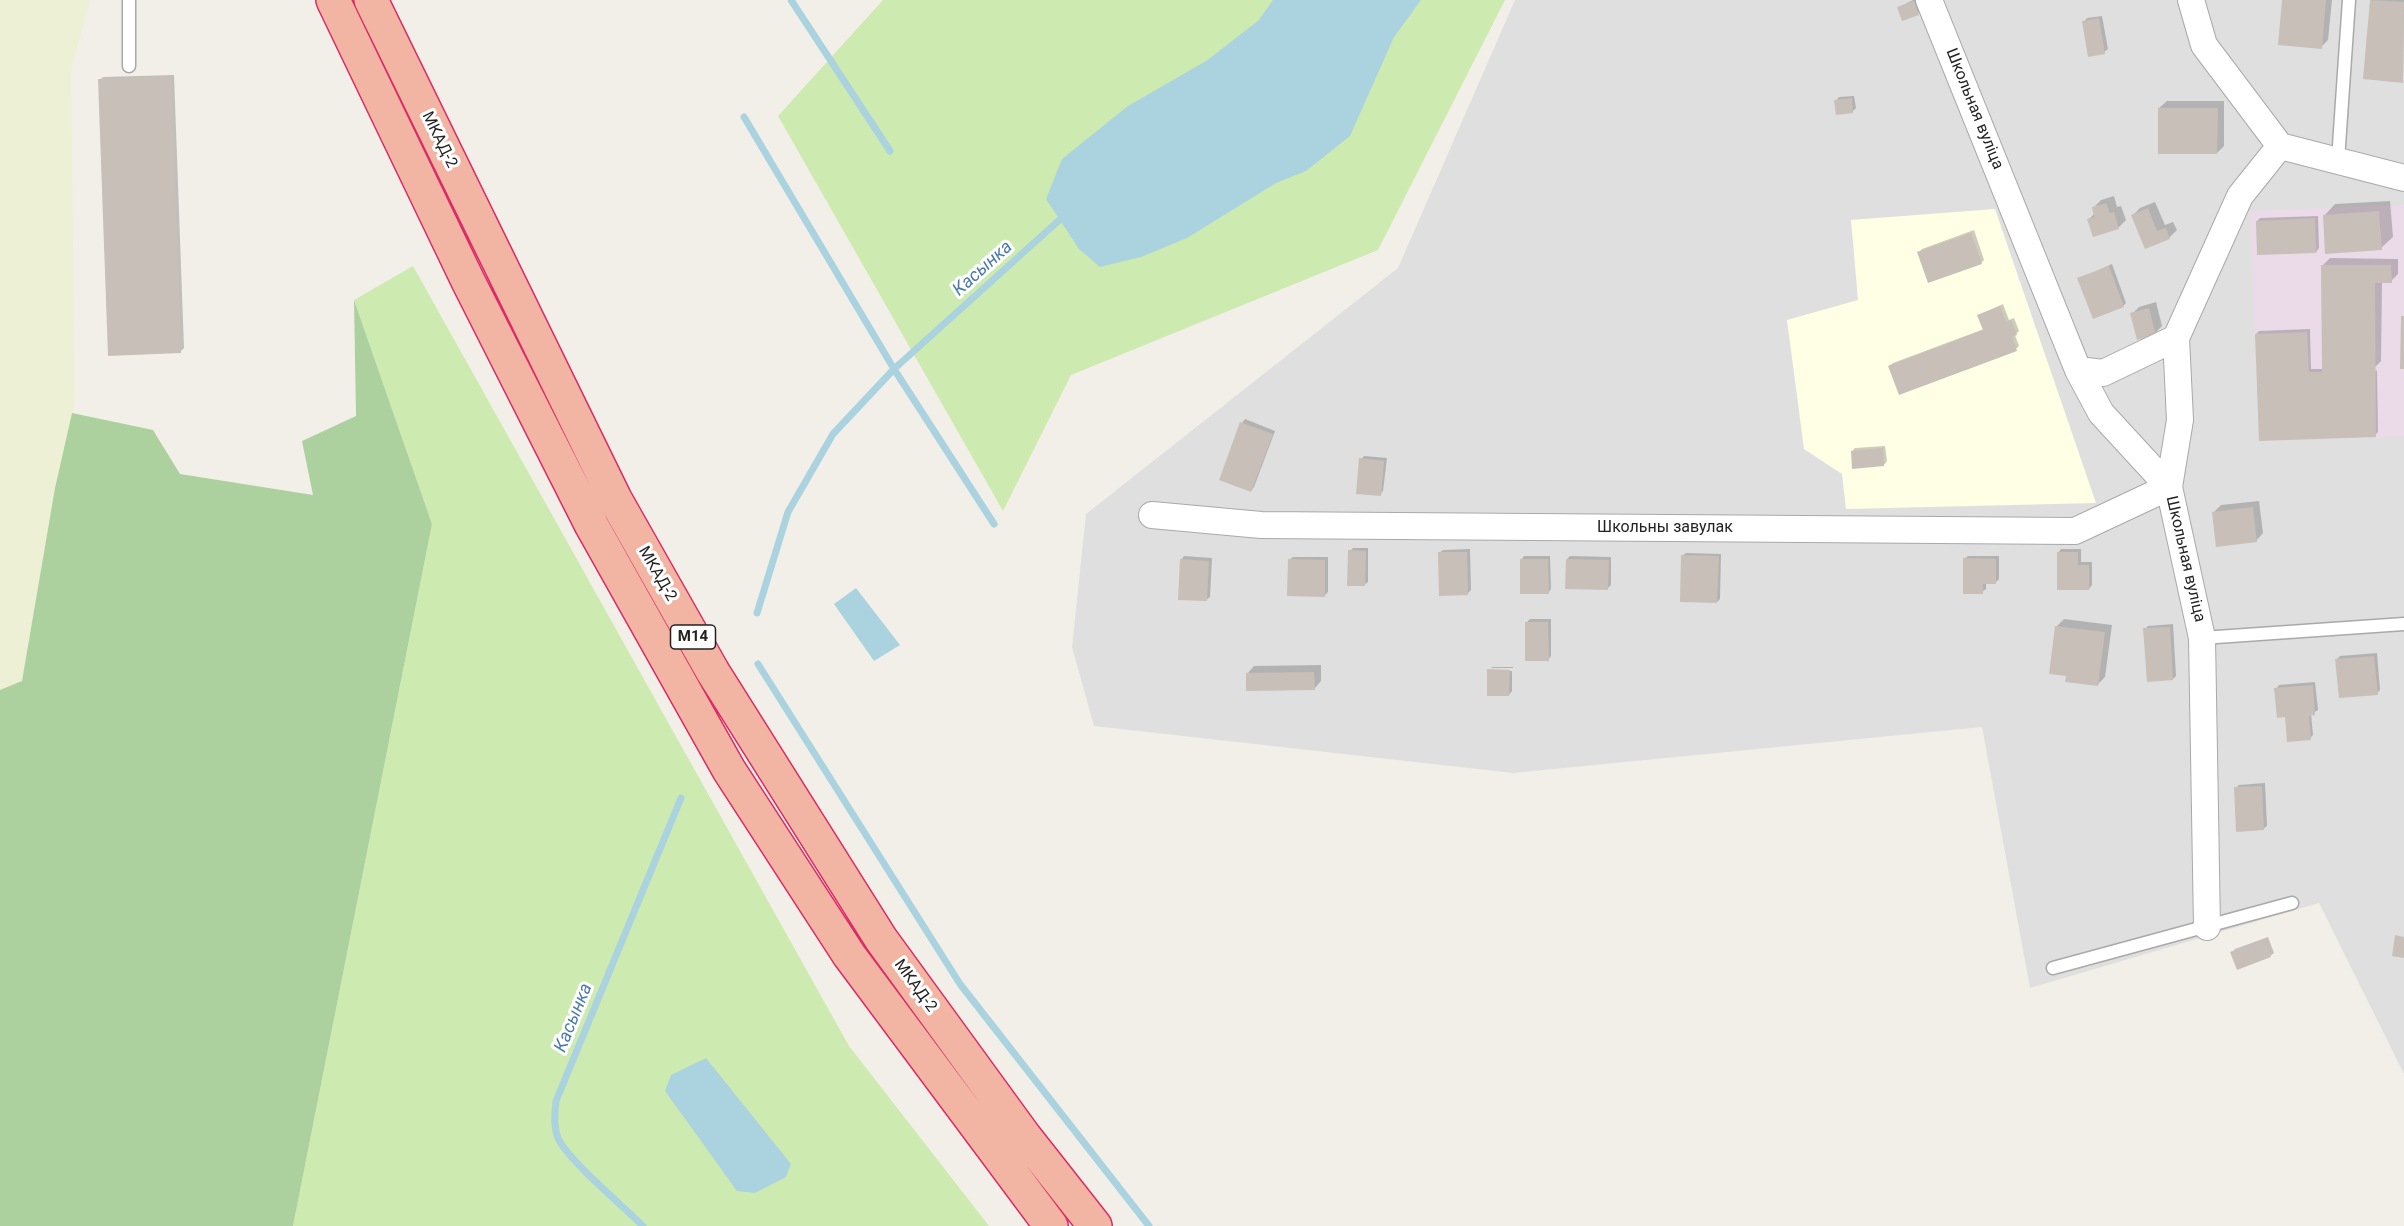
<!DOCTYPE html>
<meta charset="utf-8">
<style>
body{margin:0}
canvas{display:block;background:#f2efe9}
</style>
<canvas width="2404" height="1226"></canvas>
<script>
const ctx = document.querySelector('canvas').getContext('2d');
ctx.lineJoin = 'round';
function fill(path, color) { ctx.fillStyle = color; ctx.fill(path, 'evenodd'); }
function strokePath(path, color, width, dash) { ctx.strokeStyle = color; ctx.lineWidth = width; ctx.lineCap = dash ? 'butt' : 'round'; ctx.setLineDash(dash || []); ctx.stroke(path); }
function label(font, color, halo, rows, align = 'center') {
  ctx.font = font + ' Roboto,sans-serif'; ctx.lineWidth = 6; ctx.setLineDash([]); ctx.textBaseline = 'middle'; ctx.strokeStyle = halo; ctx.fillStyle = color; for (const [text, x, y, turn = 0] of rows) {
    ctx.save(); ctx.translate(x, y); ctx.rotate((+turn || 0) * Math.PI / 180); ctx.textAlign = isNaN(turn) ? turn : align; if (halo) ctx.strokeText(text, 0, 0); ctx.fillText(text, 0, 0); ctx.restore();
  }
}
fill(new Path2D(`
 M1515 0H2404V1074L2319 903 2030 988 1982 727 1513 773 1094 726 1072 647 1086 514 1398 268Z`), '#e0dfdf');
fill(new Path2D(`
 M2404 205V436L2259 441 2250 211Z`), '#ebdbe8');
fill(new Path2D(`
 M1995 209 2096 503 1846 509 1842 474 1804 449 1787 320 1858 300 1851 220Z`), '#ffffe5');
fill(new Path2D(`
 M0 0H90L71 71 75 400 55 488 22 682 0 690Z`), '#eef0d5');
fill(new Path2D(`
 M883 0H1505L1378 250 1071 375 1003 511 778 116Z
 M413 266 849 1046 989 1226H293L432 524 354 300Z`), '#cdebb0');
fill(new Path2D(`
 M354 300 432 524 293 1226H0V690L22 681 55 488 72 413 153 430 180 474 313 495 302 441 356 416Z`), '#add19e');
fill(new Path2D(`
 M1273 0H1421L1394 37 1350 136 1306 171 1276 183 1187 238 1141 257 1100 267 1079 249 1046 199 1062 159 1128 106 1206 61 1258 21Z
 M856 588 900 645 874 661 834 604Z
 M706 1058 791 1164 786 1177 755 1193 737 1191 665 1091 671 1075Z`), '#aad3df');
fill(new Path2D(`
 M1913 0H1918L1921 10 1918 13 1899 7Z
 M2283 0H2332L2328 40 2321 47Z
 M2371 0H2404L2403 81 2365 78Z
 M2102 16 2108 49 2104 52 2084 22 2087 18Z
 M174 75 184 348 180 352 100 80 103 77Z
 M1854 96 1856 108 1852 112 1836 101 1839 97Z
 M2167 101H2224V146L2217 153 2159 108Z
 M2114 196 2117 207 2121 206 2126 220 2119 227 2094 235 2089 219 2095 213 2093 208 2101 200Z
 M2390 201 2393 237 2381 248 2324 216 2335 204Z
 M2155 202 2165 225 2173 222 2177 230 2169 238 2146 247 2133 215 2140 208Z
 M2318 216 2319 248 2316 252 2257 221 2260 218Z
 M1974 230 1984 260 1981 263 1919 252 1922 249Z
 M2330 258 2398 259V274L2391 281H2382L2381 361 2368 374 2370 376 2377 370 2378 432 2375 435 2256 334 2259 331 2310 329 2311 369H2323V265Z
 M2112 264 2126 303 2123 306 2079 279Z
 M2156 302 2162 326 2155 333 2132 314 2139 307Z
 M2003 304 2009 320 2014 318 2019 331 2015 335 2019 346 2016 349 1889 366 1893 363 1984 329 1979 315Z
 M1245 419 1275 431 1254 487 1251 491 1221 479 1242 423Z
 M1885 446 1887 461 1884 465 1852 451 1855 448Z
 M1364 456 1387 458 1383 491 1380 495 1361 459Z
 M2259 501 2263 533 2256 541 2214 512 2221 505Z
 M1353 548H1368V582L1364 585 1350 551Z
 M1470 549 1471 590 1468 593 1439 553 1443 550Z
 M2061 549H2081V562H2092V585L2089 589 2058 553Z
 M1686 553 1721 554 1720 599 1717 602 1682 556Z
 M1184 556 1212 558 1210 597 1206 600 1181 560Z
 M1524 556H1550L1551 589 1548 593 1521 560Z
 M1570 556 1611 557V585L1607 589 1567 559Z
 M1968 556H1999V579L1996 582H1986V589L1982 592 1964 559Z
 M1293 557H1328V592L1325 595 1289 560Z
 M1530 619H1551V656L1548 660 1527 622Z
 M2064 619 2112 625 2105 677 2098 684 2056 627Z
 M2173 624 2176 676 2173 679 2145 629 2148 626Z
 M2377 653 2380 690 2377 693 2337 659 2340 656Z
 M1321 665V681L1314 689 1247 674 1254 666Z
 M1492 667H1513V668H1491Z
 M1490 669V671H1512V691L1509 695 1489 670Z
 M2315 682 2318 710 2311 714 2313 735 2310 738 2286 716 2276 689 2279 685Z
 M2265 783 2267 826 2263 829 2236 788 2239 785Z
 M2268 937 2274 953 2270 956 2232 953 2235 949Z`), '#0003');
strokePath(new Path2D(`
 M791 0 890 151
 M744 117 894 369 994 524
 M757 613 788 512 833 434 894 369 1066 214
 M758 664 960 984 1149 1226
 M643 1226C625 1208 566 1158 558 1138 553 1126 555 1113 556 1101L681 798`), '#aad3df', 7);
fill(new Path2D(`
 M2282 0H2326L2322 49 2278 45Z
 M2370 0 2404 2 2403 83 2363 79Z
 M1914 1 1919 15 1902 21 1897 7Z
 M2099 18 2105 54 2088 57 2082 21Z
 M171 77 181 353 108 356 98 79Z
 M1852 98 1853 113 1836 115 1834 100Z
 M2158 108H2218L2217 154H2158Z
 M2106 203 2110 213 2114 212 2119 229 2093 237 2087 219 2094 217 2092 207Z
 M2148 208 2157 231 2166 228 2170 239 2145 249 2131 215Z
 M2379 211 2382 250 2325 254 2323 215Z
 M2315 218 2316 253 2257 255 2256 221Z
 M1971 233 1982 264 1928 283 1917 252Z
 M2321 265H2391L2392 283H2375L2376 437 2259 441 2255 334 2307 332 2309 372H2322Z
 M2109 266 2124 307 2093 319 2077 278Z
 M2000 306 2006 322 2011 320 2017 335 2012 337 2017 351 1899 395 1888 366 1983 330 1977 315Z
 M2149 308 2156 335 2137 340 2130 313Z
 M2401 316H2404V369H2400Z
 M1240 422 1273 434 1251 492 1219 480Z
 M1883 448 1884 466 1852 469 1851 451Z
 M1359 458 1384 461 1381 496 1356 494Z
 M2253 507 2257 542 2216 547 2212 512Z
 M1348 550 1366 551 1365 586H1347Z
 M1438 552H1467L1468 595 1439 596Z
 M2057 552H2078V565H2089V590H2057Z
 M1681 555 1719 556 1717 603 1680 602Z
 M1963 558 1996 559V584H1983V594H1963Z
 M1180 559 1209 561 1207 601 1178 600Z
 M1288 559 1325 560V597L1287 596Z
 M1520 559H1548L1549 594H1520Z
 M1566 559 1609 560 1608 590 1565 589Z
 M1525 622H1548L1549 661H1525Z
 M2055 626 2105 632 2098 686 2065 682 2066 676 2049 674Z
 M2170 627 2173 680 2147 682 2143 628Z
 M2374 656 2378 695 2339 698 2335 659Z
 M1487 669 1510 670 1509 696H1487Z
 M1314 672 1315 690 1246 691V673Z
 M2313 685 2315 715 2309 716 2311 740 2287 742 2285 717 2277 718 2274 688Z
 M2262 786 2264 830 2236 832 2234 787Z
 M2395 935 2404 937V958L2392 956Z
 M2265 940 2271 957 2237 970 2230 952Z`), '#c7bfb8');
const service = new Path2D(`
 M129 66V0
 M2338 160 2349 0
 M2202 638 2404 624
 M2053 968 2292 903`);
const minor = new Path2D(`
 M1929 0 2078 370 2101 413 2169 487 2202 638 2207 927
 M2191 0 2204 45 2280 146 2404 178
 M2078 370 2103 373 2176 338
 M2169 487 2180 420 2176 338 2240 196 2280 146
 M1152 515 1261 525 2075 531 2169 487`);
const trunk = new Path2D(`
 M333 0 468 281 592 526 729 770 849 955 1051 1226
 M371 0 615 499 713 672 881 939 1025 1137 1095 1226`);
strokePath(service, '#a9a9a9', 15);
strokePath(minor, '#a9a9a9', 28);
strokePath(trunk, '#dc2a67', 36);
strokePath(service, '#fff', 12);
strokePath(minor, '#fff', 26);
strokePath(trunk, '#f2b4a3', 33);
for (const [x, y, w] of [
 [693,637,45]
]) { const box = new Path2D(); box.roundRect(x - w / 2, y - 12, w, 24, 4.5); ctx.fillStyle = '#fff'; ctx.fill(box); strokePath(box, '#222', 1.5); }
label('bold 15px', '#222', null, [
 ["М14",693,637]
]);
label('16px', '#222', '#fff', [
 ["Школьная вуліца",1974,109,68],
 ["МКАД-2",439,140,64],
 ["Школьны завулак",1665,528],
 ["Школьная вуліца",2185,559,77],
 ["МКАД-2",657,574,60],
 ["МКАД-2",915,986,54]
]);
label('italic 18px', '#4a7aab', '#fff', [
 ["Касынка",983,269,-42],
 ["Касынка",574,1018,-68]
]);
</script>
